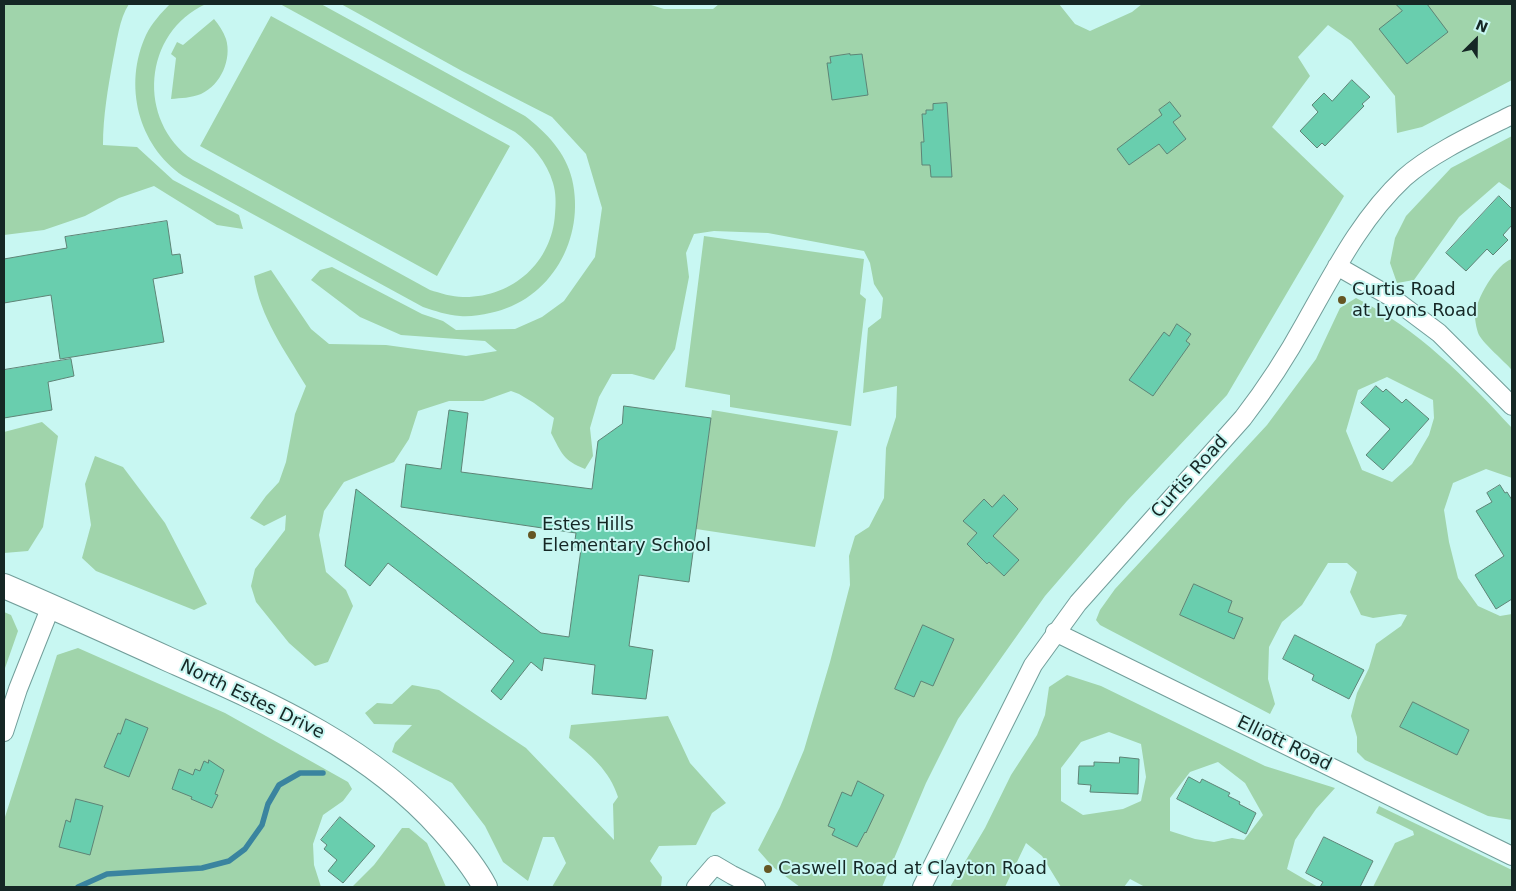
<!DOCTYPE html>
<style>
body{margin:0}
#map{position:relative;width:1516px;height:891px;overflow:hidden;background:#c8f7f2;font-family:"DejaVu Sans",sans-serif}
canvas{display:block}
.frame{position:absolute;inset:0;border:5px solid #152725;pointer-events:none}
.north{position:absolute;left:1451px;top:15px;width:50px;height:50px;-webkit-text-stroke:4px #c8f7f2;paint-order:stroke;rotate:23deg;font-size:14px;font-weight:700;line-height:20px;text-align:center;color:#152725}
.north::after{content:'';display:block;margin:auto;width:18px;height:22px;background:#152725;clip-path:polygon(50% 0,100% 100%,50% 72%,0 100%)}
</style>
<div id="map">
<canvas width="1516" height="891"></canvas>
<div class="frame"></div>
<div class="north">N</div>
</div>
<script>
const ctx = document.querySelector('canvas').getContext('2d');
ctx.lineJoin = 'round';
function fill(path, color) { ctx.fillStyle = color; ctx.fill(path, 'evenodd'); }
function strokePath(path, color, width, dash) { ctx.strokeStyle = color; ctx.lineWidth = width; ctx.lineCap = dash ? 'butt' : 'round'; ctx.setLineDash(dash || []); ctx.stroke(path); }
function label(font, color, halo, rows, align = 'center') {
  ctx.font = font + ' "DejaVu Sans",sans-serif'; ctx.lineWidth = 4; ctx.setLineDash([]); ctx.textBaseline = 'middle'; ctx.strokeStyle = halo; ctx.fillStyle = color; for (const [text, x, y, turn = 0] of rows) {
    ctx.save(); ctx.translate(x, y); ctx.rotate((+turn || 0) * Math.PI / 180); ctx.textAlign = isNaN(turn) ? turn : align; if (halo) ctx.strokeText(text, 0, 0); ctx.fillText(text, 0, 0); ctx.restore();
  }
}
fill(new Path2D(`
 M4 4H129C119 19 117 42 113 60 108 88 103 116 103 145L137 147 173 180 239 215 243 229 217 225 154 186 119 198 85 216 44 230 4 235Z
 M170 4H206C143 32 136 121 193 160L430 290C440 293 452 297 463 297 512 298 552 263 555 214 556 203 556 193 553 183 547 162 532 145 515 132L280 4H321L525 116C546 132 566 153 572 179 586 238 551 301 490 313 481 315 469 317 460 316 447 315 435 311 423 307L183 176C138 145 123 85 146 35 152 23 161 13 170 4Z
 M341 4H648L664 9H713L719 4H1059L1075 24 1090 31 1132 12 1142 4H1512V80L1422 127 1397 133 1395 96 1351 41 1328 25 1298 57 1310 76 1272 127 1344 196 1227 395 1127 501 1045 596 958 719 926 783 882 887H800L773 867 758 850 780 807 804 750 830 662 850 585 849 556 855 536 869 527 884 498 886 448 896 417 897 386 863 393 868 328 881 318 883 298 874 284 870 263 864 251 768 233 714 231 694 234 686 253 689 277 675 349 654 380 632 374H612L599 397 590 428 593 456 585 469C563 460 562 454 551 433L554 418 534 403 519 394 511 391 483 401H449L418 411 409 439 394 462 344 482 324 511 319 535 326 572 346 590 353 606 328 662 315 666 289 643 256 602 251 586 255 569 285 530 286 515 264 526 250 518 266 496 279 482 286 462 295 414 306 386C285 351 260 317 254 276L271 270 311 329 329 344 386 345 466 356 497 351 485 341 401 335 360 317 311 280 320 270 332 267 422 314 443 321 456 330 515 329 542 317 564 301 595 257 602 208 586 154 552 117 462 71Z
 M271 16 510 146 437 276 200 146Z
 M214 19C219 25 223 31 226 39 232 59 221 85 201 94 191 98 181 98 171 99L176 58 171 54 177 42 183 45Z
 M1512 136V191L1499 182 1459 217 1414 280 1397 283 1390 263 1395 238 1406 216 1451 168Z
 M704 236 864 259 860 294 866 299 851 426 730 407V395L685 387Z
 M1512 259V370C1505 362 1484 344 1479 335 1477 331 1475 321 1475 316 1475 300 1497 263 1512 259Z
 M1356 298C1418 329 1466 378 1512 428V478L1486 469 1453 483 1444 510 1449 542 1458 578 1478 606 1500 616 1512 614V820L1488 816 1365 760 1357 752V737L1351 716 1357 693 1369 668 1376 644 1401 626 1407 615 1400 614 1373 618 1361 615 1350 592 1357 572 1347 563H1328L1302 605 1282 622 1269 647 1268 679 1275 704 1270 714 1100 625 1096 620 1100 610 1115 589 1267 425 1316 359 1340 308ZM1387 377 1433 400 1434 418 1429 435 1412 464 1392 482 1362 470 1346 431 1358 390Z
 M712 410 838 431 815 547 696 529Z
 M42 422 58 436 43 527 28 551 4 553V432Z
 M95 456 123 467 165 523 207 604 194 610 96 571 82 558 91 525 85 484Z
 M4 612 11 615 18 631 4 671Z
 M78 648 225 713 348 782 352 789 343 801 323 815 313 844 314 865 321 887H325H4V820L57 655Z
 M1067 675 1101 686 1265 766 1335 788 1316 809 1295 840 1287 869 1318 887H1145L1130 879 1124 887H1061L1042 856 1026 843 1005 887H950L985 828 1011 775 1037 735 1045 715 1049 687ZM1109 732 1141 744 1146 777 1141 801 1123 809 1083 815 1061 801V768L1081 742ZM1218 762 1245 783 1263 815 1244 840 1232 838 1214 842 1195 839 1170 831V798L1190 772Z
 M412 685 439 690 526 748 614 840 613 804 618 797C610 771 590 754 569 738L571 725 668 716 690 763 726 803 712 813 696 845 659 846 650 861 662 877 661 887H552L566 863 554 837H543L528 881 503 862 485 826 452 783 392 752 395 743 412 725 374 724 365 713 377 703 392 704Z
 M1379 806 1512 870V887H1373L1395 843 1414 835 1413 831 1376 813Z
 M402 828H409L427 843 446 887H352L374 865Z`), '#a0d4ab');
strokePath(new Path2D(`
 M78 887 107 874 202 868 229 861 245 849 262 825 268 804 279 785 300 773H323`), '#3a849f', 5.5);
const building = new Path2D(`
 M1396 4H1427L1448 32 1407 64 1379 29 1402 11Z
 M850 54V55L862 54 868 95 832 100 827 63H831L830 57Z
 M1352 80 1370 97 1362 104 1364 106 1325 146 1322 143 1317 148 1300 131 1318 112 1312 105 1324 93 1332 101Z
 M1170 102 1181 116 1173 122 1186 139 1167 154 1159 144 1129 165 1117 149 1162 115 1159 110Z
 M947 103 952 177H931L930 165H922L921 142H924L922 114H926V110H933V104Z
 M1499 196 1512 209V225L1503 235 1508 240 1493 255 1487 249 1466 271 1446 253Z
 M167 221 172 255 180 254 183 273 153 279 164 342 60 359 51 295 4 303V259L67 248 65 237Z
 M1177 324 1191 334 1186 341 1190 344 1153 396 1129 380 1164 332 1169 336Z
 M71 359 74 376 48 382 52 410 4 418V370Z
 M1376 386 1383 392 1386 389 1402 403 1406 399 1429 419 1383 470 1366 455 1390 429 1361 403Z
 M624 406 711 418 689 582 639 575 629 646 653 650 646 699 592 694 595 665 544 658 542 671 531 662 501 700 491 691 514 661 388 563 370 586 345 566 356 489 541 633 569 637 581 549 574 547 576 533 401 507 406 464 441 469 449 410 468 413 461 472 592 489 598 441 622 424Z
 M1500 485 1505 493 1507 492 1512 500V599L1496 609 1475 575 1504 556 1476 511 1492 502 1487 493Z
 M1004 495 1018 509 993 536 1019 560 1004 576 989 562 987 564 967 544 977 533 963 521 984 499 992 507Z
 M1194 584 1232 601 1228 612 1243 618 1234 639 1180 615Z
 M923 625 954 639 933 686 921 681 914 697 895 689Z
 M1295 635 1364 670 1349 699 1312 680 1314 675 1283 659Z
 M1413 702 1469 730 1457 755 1400 727Z
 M126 719 148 728 129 777 104 767 118 733 120 734Z
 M1120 757 1139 759 1138 794 1090 792 1091 785 1078 784 1079 766H1094V762L1119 763Z
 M209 760 224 770 215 794 218 795 212 808 191 799 192 797 172 789 179 769 193 775 195 769 200 771 204 761 208 763Z
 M1189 777 1200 783 1202 779 1230 793 1228 796 1240 802 1239 804 1256 813 1246 834 1177 799Z
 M858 781 884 795 866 833 865 832 857 847 832 835 835 829 828 826 842 792 851 796Z
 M76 799 103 806 90 855 59 847 66 820 70 822Z
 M340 817 375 846 343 883 328 871 337 860 324 849 327 845 321 840Z
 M1324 837 1373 861 1360 887H1320L1323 882 1306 873Z`);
fill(building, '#69ceae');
strokePath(building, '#5e8476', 1);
const minor = new Path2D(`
 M1337 266 1391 297 1439 333 1512 406
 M1055 632 1512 856
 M4 732 18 689 51 606
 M696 887 715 865 732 875 756 887
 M922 887 1033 665 1078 603 1243 418C1266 388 1287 356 1305 323 1334 272 1361 218 1404 178 1432 153 1478 132 1512 115`);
const secondary = new Path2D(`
 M4 586C60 610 115 635 170 660 269 704 369 747 442 829 458 847 474 866 485 887`);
strokePath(minor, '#729e9a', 20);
strokePath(secondary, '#729e9a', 26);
strokePath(minor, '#fff', 18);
strokePath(secondary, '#fff', 24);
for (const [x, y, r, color] of [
 [1342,300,5,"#655623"],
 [532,535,5,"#655623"],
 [768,869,5,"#655623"]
]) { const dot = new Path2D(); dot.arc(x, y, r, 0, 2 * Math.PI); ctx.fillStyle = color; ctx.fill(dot); strokePath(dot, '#c8f7f2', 2); }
label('18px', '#152725', '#c8f7f2', [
 ["Curtis Road",1352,290],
 ["at Lyons Road",1352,311],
 ["Estes Hills",542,525],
 ["Elementary School",542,546],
 ["Caswell Road at Clayton Road",778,869]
], 'left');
label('18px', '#152725', '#c8f7f2', [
 ["Curtis Road",1190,477,-48],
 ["North Estes Drive",252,700,26],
 ["Elliott Road",1284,744,26]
]);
</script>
